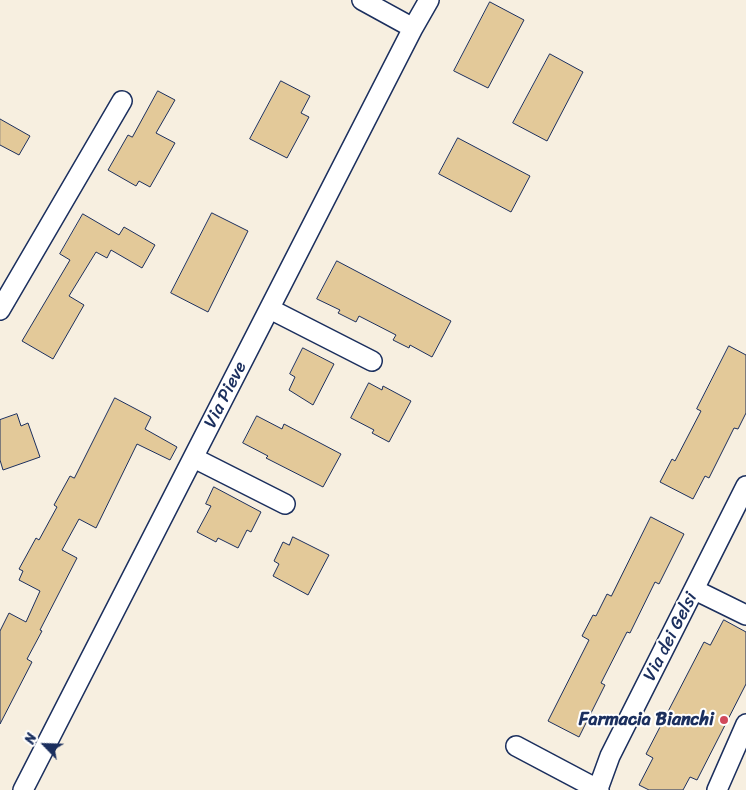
<!DOCTYPE html>
<style>
body{margin:0}
#map{position:relative;width:746px;height:790px;overflow:hidden;background:#f7efe0;font-family:Sriracha,sans-serif}
canvas{display:block}
.north{position:absolute;left:20px;top:720px;width:50px;height:50px;-webkit-text-stroke:4px #fff;paint-order:stroke;rotate:294deg;font-size:14px;font-weight:700;line-height:20px;text-align:center;color:#1b2f5e}
.north::after{content:'';display:block;margin:auto;width:18px;height:22px;background:#1b2f5e;clip-path:polygon(50% 0,100% 100%,50% 72%,0 100%)}
</style>
<div id="map">
<canvas width="746" height="790"></canvas>
<div class="north">N</div>
</div>
<script>
const ctx = document.querySelector('canvas').getContext('2d');
ctx.lineJoin = 'round';
function fill(path, color) { ctx.fillStyle = color; ctx.fill(path, 'evenodd'); }
function strokePath(path, color, width, dash) { ctx.strokeStyle = color; ctx.lineWidth = width; ctx.lineCap = dash ? 'butt' : 'round'; ctx.setLineDash(dash || []); ctx.stroke(path); }
function label(font, color, halo, rows, align = 'center') {
  ctx.font = font + ' Sriracha,sans-serif'; ctx.lineWidth = 4; ctx.setLineDash([]); ctx.textBaseline = 'middle'; ctx.strokeStyle = halo; ctx.fillStyle = color; for (const [text, x, y, turn = 0] of rows) {
    ctx.save(); ctx.translate(x, y); ctx.rotate((+turn || 0) * Math.PI / 180); ctx.textAlign = isNaN(turn) ? turn : align; if (halo) ctx.strokeText(text, 0, 0); ctx.fillText(text, 0, 0); ctx.restore();
  }
}
const building = new Path2D(`
 M490 2 524 20 488 88 454 71Z
 M550 54 583 72 547 141 513 123Z
 M281 81 310 96 301 113 309 117 287 158 250 139Z
 M158 91 175 100 156 133 175 143 150 187 139 181 136 186 108 170 128 135 132 137Z
 M0 119 30 136 19 155 0 145Z
 M458 138 530 176 511 212 439 174Z
 M212 213 248 231 208 312 171 293Z
 M83 214 119 235 124 227 155 245 142 268 111 250 107 258 96 252 69 296 84 305 53 359 22 341 70 260 60 254Z
 M337 261 451 321 432 357 410 345 409 348 393 340 396 335 359 316 356 322 338 313 340 310 317 299Z
 M729 346 746 355V413L738 429 734 428 709 478 705 476 693 499 660 482 672 459 675 461 701 411 697 409Z
 M303 348 334 364 313 405 289 390 295 377 290 374Z
 M369 383 382 390 383 386 411 401 389 442 372 433 374 430 351 418Z
 M115 398 151 417 145 429 177 447 170 460 137 444 96 528 79 519 62 550 77 558 40 630 42 631 27 659 32 662 0 724V631L9 613 26 622 40 591 19 580 23 571 19 569 36 538 39 540 57 507 54 505 70 476 74 478Z
 M17 414 21 426 28 423 40 457 3 470 0 460V420Z
 M257 416 282 429 284 424 341 454 323 487 266 458 268 456 243 443Z
 M214 487 261 512 251 532 247 530 238 548 218 538 216 542 197 532 211 506 206 504Z
 M651 517 684 534 659 584 655 582 630 633 627 632 601 683 605 685 579 737 548 721 589 640 582 636 593 615 596 616 607 594 611 596Z
 M293 537 329 555 308 595 273 576 279 564 274 561 283 542 289 545Z
 M724 620 746 632V684L697 780 690 777 683 790H649L639 785 653 758 646 754 704 642 710 645Z`);
fill(building, '#e3c999');
strokePath(building, '#1b2f5e', 1);
const minor = new Path2D(`
 M362 0 413 28
 M270 309 372 361
 M0 310 122 101
 M194 458 285 504
 M695 590 746 615
 M516 746 599 790
 M598 789 610 756 746 486
 M23 790 413 28 429 0
 M717 790 746 724`);
strokePath(minor, '#1b2f5e', 22);
strokePath(minor, '#fff', 19);
for (const [x, y, r, color] of [
 [724,720,5,"#d1495b"]
]) { const dot = new Path2D(); dot.arc(x, y, r, 0, 2 * Math.PI); ctx.fillStyle = color; ctx.fill(dot); strokePath(dot, '#fff', 2); }
label('18px', '#1b2f5e', '#fff', [
 ["Via Pieve",226,395,-63],
 ["Via dei Gelsi",671,637,-63]
]);
label('bold 18px', '#1b2f5e', '#fff', [
 ["Farmacia Bianchi",714,720]
], 'right');
</script>
